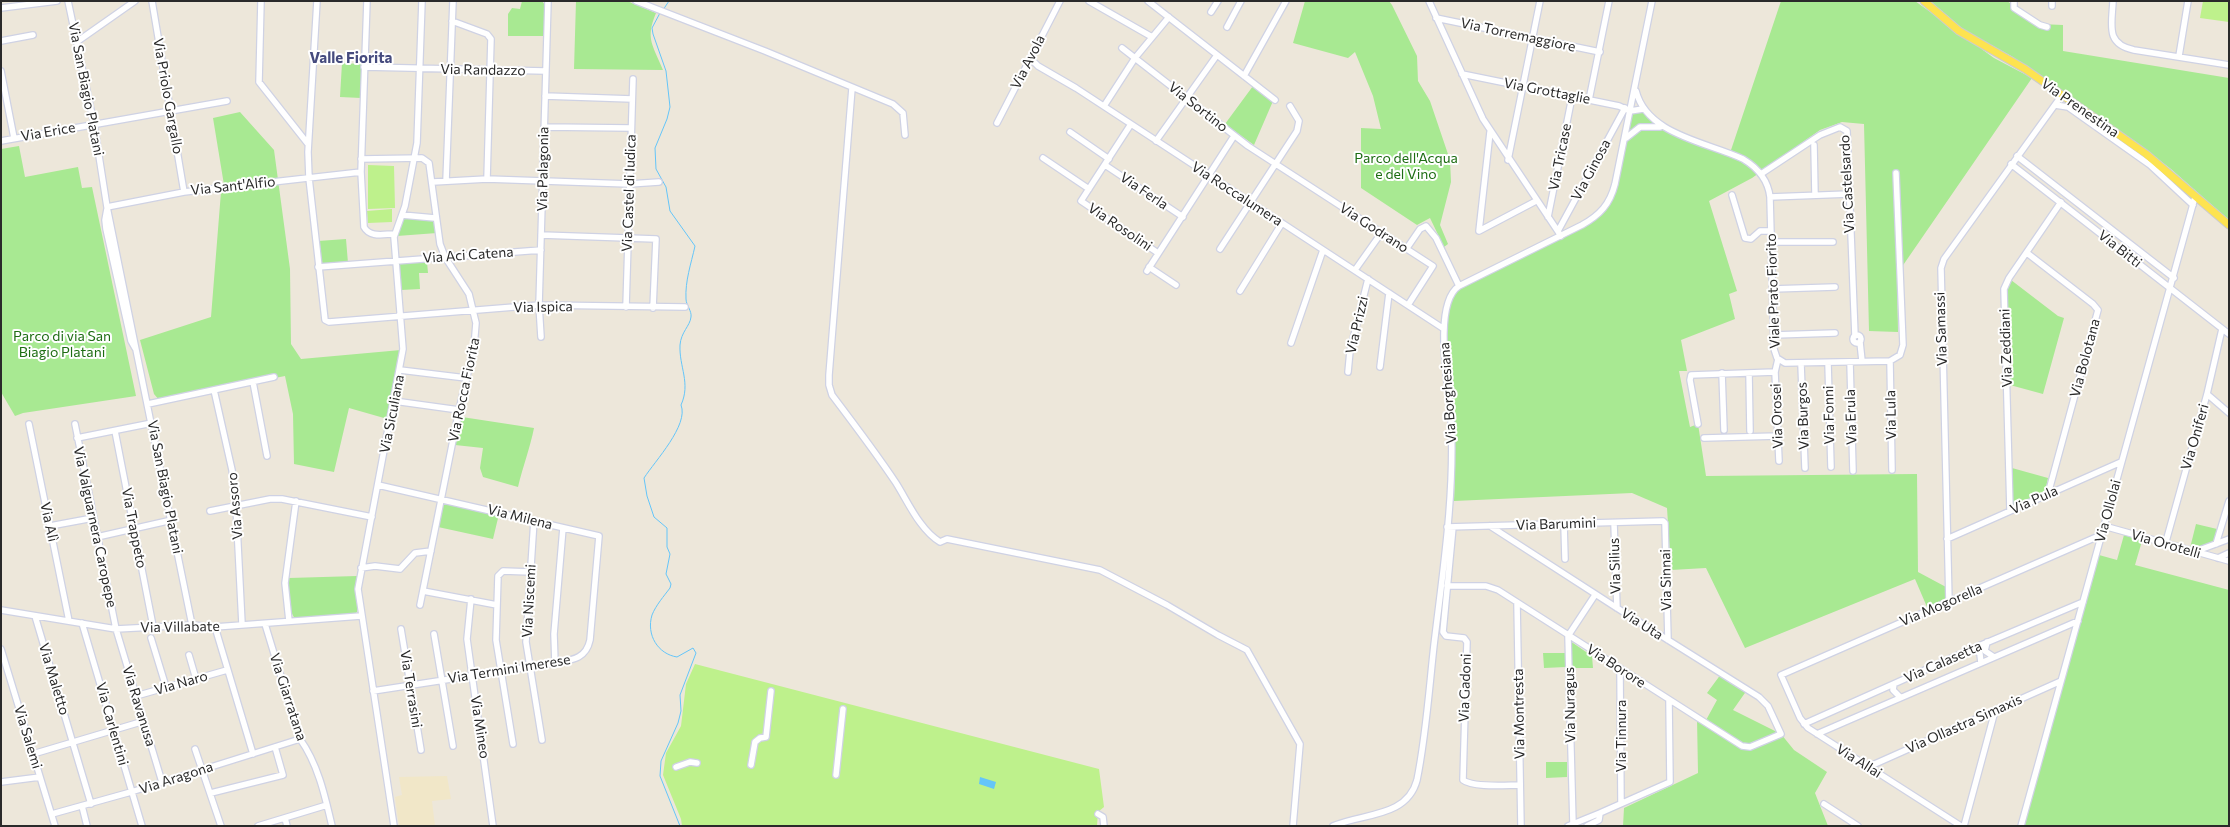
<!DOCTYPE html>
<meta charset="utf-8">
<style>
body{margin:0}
#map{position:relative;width:2230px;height:827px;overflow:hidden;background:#ede7da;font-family:Commissioner,sans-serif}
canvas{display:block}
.frame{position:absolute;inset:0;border:2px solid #2a2a2a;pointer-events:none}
</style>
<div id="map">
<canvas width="2230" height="827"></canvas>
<div class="frame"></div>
</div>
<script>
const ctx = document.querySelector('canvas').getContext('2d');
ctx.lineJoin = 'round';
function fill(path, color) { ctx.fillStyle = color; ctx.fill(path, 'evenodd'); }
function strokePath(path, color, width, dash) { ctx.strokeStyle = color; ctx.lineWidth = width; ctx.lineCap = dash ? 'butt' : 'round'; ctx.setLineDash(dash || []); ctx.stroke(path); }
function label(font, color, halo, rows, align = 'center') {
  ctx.font = font + ' Commissioner,sans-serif'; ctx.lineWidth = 4; ctx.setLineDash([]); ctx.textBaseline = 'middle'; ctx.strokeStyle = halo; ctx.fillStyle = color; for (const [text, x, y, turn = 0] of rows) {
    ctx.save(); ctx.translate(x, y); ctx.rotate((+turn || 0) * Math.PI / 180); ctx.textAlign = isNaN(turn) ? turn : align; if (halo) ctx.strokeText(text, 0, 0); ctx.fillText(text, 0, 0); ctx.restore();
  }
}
fill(new Path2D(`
 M447 776 451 799 432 801 435 826H399L395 797 402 795 399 777Z`), '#f1e7c8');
fill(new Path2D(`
 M522 1H542L545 5 544 36H508V14L512 8 520 9Z
 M576 1H627L656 13C645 39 653 45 663 70L574 69Z
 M1305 1H1389L1392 5 1417 56 1418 81 1430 101 1450 160 1451 182 1440 225 1448 244 1444 247 1430 218 1417 225 1361 188V128L1381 129 1373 96 1355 52 1348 58 1293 43Z
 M1781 1H1915L1994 58 2032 78 1897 274 1898 332 1869 331 1864 124 1842 122 1820 130 1752 178 1709 201 1737 291 1729 294 1735 319 1681 340 1687 371H1679L1690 427 1698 424 1706 476 1917 474 1918 572 1946 587V599L1927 607 1915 579 1745 648 1706 568 1671 570 1667 508 1632 493 1454 501 1455 469 1444 328 1454 290 1596 216 1611 198 1630 111H1644L1664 128 1730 153Z
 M1930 1H2007L2040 24 2063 25V51L2229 78V220L2171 169 2136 142 2013 57 1964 30Z
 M342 63 362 64 361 98 340 97Z
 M1253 86 1273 101 1254 145 1225 124Z
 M240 112 274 150 290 269 291 344 301 359 401 350 391 420 349 408 334 472 294 464 293 414 285 376 160 401 154 394 140 340 211 317 221 192 225 191 213 118Z
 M19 146 25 177 78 167 82 188 92 187 136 396 23 413 15 416 1 392V149Z
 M404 216 435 218 437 233 397 236Z
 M346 239 348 263 320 266 318 241Z
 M427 262 428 273H419L420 289 401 290 399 264Z
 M2011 280 2058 316 2064 318 2043 394 2010 385 2009 369 2013 368V365L2009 363V353L2018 355 2008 352 2006 286Z
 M462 417 534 428C530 448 523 466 518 487L483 477 480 468 483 448 455 445Z
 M2012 468 2048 478 2045 493 2012 507Z
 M444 502 499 514 493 539 438 527Z
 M2196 524 2217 529 2214 541 2196 549 2190 548Z
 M2124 535 2142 541 2135 565 2229 590V826H2020L2061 681 2099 555 2117 560Z
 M357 576V612L352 616 295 619 291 612 288 598 289 578Z
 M1570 641 1592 656 1593 668H1571Z
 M1543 653H1565L1566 667 1544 668Z
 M1721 674 1747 690 1733 710 1781 734 1794 750 1827 772 1815 793 1828 826H1623L1624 808 1698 773 1697 718 1705 722 1717 700 1707 693Z
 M1546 762H1567V777L1546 778Z`), '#a8e992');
fill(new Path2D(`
 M2203 1H2229V22L2200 18Z
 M368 165 394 166 395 208 368 209Z
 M392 209V222L368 223 367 211Z
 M695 664 1099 769 1104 807 1098 812 1097 826H682L681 819 663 775 666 753 681 726 686 684Z`), '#bef18c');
fill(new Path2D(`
 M980 777 996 782 994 789 979 784Z`), '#64c5f9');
strokePath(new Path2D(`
 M663 10 669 1
 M660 13 652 28 653 34 666 71 670 107 667 119 655 148 656 169 666 187 670 211 695 246C691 264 685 281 686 299 686 305 692 311 691 317 690 326 681 332 680 345 679 367 691 383 681 405 689 425 655 461 644 478L647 496 654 517 667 528V547L670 554 666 574 671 584 670 588C664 596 656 605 652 615 646 635 658 654 677 657L693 648 696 653 680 695 681 711 678 723 661 761 660 776 680 826`), '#64c5f9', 1);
const minor = new Path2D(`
 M68 1 94 124 107 207 192 625
 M152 1 184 192
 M261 1 259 82 308 144
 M317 1 308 152 309 178 325 320 329 322 539 305 685 307
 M367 1 361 172 364 227C370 238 384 234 394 234
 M636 1 765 51 893 104 903 113 905 135
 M1089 1 1152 37
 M1148 1 1275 100
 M1429 1 1483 119 1561 236
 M2014 1V8L2040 25 2047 27
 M2113 1C2112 25 2105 44 2134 50L2229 65
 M2052 6V1
 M1 8 57 1
 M1211 12 1218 1
 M1436 18 1600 52
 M452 21 487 34 491 39 487 179
 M1227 27 1241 1
 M1 41 33 35
 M78 41 135 1
 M1122 48 1248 146 1433 266 1408 305
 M2179 56 2188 1
 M1031 59 1038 66 1076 88 1444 329
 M364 67 545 71
 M1 71 14 138
 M1462 74 1619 106 1630 111 1643 109
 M1244 76 1286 1
 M852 88 829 375V385L832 395C854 424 876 453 896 483 908 502 920 530 940 542L947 539 1100 570 1167 605 1218 635 1247 650 1300 744 1293 826
 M1636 91C1647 135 1707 142 1743 159 1758 168 1768 180 1770 197L1774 349 1777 358 1785 363 1890 361 1900 355 1903 345 1896 173
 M545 96 632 99
 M1589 100 1609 1
 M2055 105 2068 107 2150 165 2193 205
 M1104 106 1135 58 1169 17
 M997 123 1060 1
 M1131 124 1081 201 1158 253
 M544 127 631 128
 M1070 132 1109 159
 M1490 132 1479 231 1536 201
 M1626 138 1640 127H1660
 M1 141 227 101
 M1156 141 1217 55
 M1814 145 1815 195
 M2017 156 2174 278
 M1043 158 1089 189
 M361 159 422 158 429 163 440 244 445 257 469 294 476 323 474 347 459 410 420 605
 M1508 160 1540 1
 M2011 164 2229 334
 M1105 165 1183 217
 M1761 174 1820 135 1840 127 1847 131 1855 336
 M446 181 453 1
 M433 182 487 179 629 184 659 182
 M1732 195 1745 238 1751 239 1760 231H1771
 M1770 197 1849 194
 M107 207 184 192 361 172
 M107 209 105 220 106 229 131 341 135 348
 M402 215 435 218
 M1548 217 1572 97
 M1558 231 1625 108
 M541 235 656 239 653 308
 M1771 242H1833
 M1407 248 1420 229 1426 226 1436 238 1459 286
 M1220 249 1297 131 1299 121 1290 106
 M2027 253 2093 304 2098 310 2048 494
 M318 267 541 250
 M1149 267 1176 285
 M1355 270 1382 232
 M1147 271 1234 136
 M1772 289 1835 287
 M1240 291 1282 223
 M626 307 633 79
 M1774 335 1835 333
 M1853 339a4 4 0 1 1 8 0a4 4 0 1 1-8 0Z
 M541 337 539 305 548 1
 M1860 342 1862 361
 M1291 343 1323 250
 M1890 361 1892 470
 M1850 362 1853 471
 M1828 363 1831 467
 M1801 364 1805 468
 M1380 367 1389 293
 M400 370 466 378
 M1348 372 1350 351 1368 279
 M1775 372 1779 461
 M1722 373 1724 430
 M1749 373 1750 431
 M253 382 267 456
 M214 390 232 470 236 506 242 624
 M2207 394 2229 413
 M394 401 459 410
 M148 404 274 377
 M29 424 69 621
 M75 424 116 629 162 782
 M1698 424 1690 380 1691 375 1775 372 1778 359
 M115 431 153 626
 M77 438 152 423
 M1704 438 1778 436
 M2010 510 2004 289 2009 278 2061 202
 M210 511 270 499H282L372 517
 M534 520 526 642 542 740
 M1614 523 1617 608
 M1564 524 1565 559
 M50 526 93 518
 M2104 526 2229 561
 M1447 527 1663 521 1665 523 1668 640
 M1453 527 1443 632 1446 636 1464 638 1467 642 1463 780C1473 788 1507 785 1520 785
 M97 537 172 520
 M1947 539 2121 462
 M2216 544 2229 501
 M2165 545 2207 394 2222 329
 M2194 552 2229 539
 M2218 558 2229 553
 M361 568 375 566 400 569 415 553 431 551
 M1447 586H1486L1498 590 1742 746 1750 747 1781 734 1768 706 1759 697 1617 608 1490 526
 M423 591 497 605
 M471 599 467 639 493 826
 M1949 602 1941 268 1944 259 2062 95
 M1517 603 1521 826
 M1 610 116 629 192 625 215 627 361 616
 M35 616 91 804
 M289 621 285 583 296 501
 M82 623 142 826
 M265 624 300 739C318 764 325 796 332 826
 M215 627 253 754
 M401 629 421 750
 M434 634 453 746
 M151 638 166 687
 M1987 642 1985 651 1994 657
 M1974 648 1980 654 1981 663
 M1 649 55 826
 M189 655 196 679
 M555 663 554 634 563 528
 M1620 669 1621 803
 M1894 684 1893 690 1900 697
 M373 691 555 663C572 660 586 659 590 640L599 536 378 485
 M136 696 227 670
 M1804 724 1974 648 2083 602
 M1817 734 2078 621
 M513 744 496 640 498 576 503 571 531 572
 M195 749 221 826
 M33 754 144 721
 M751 765 755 742 760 738 766 737 771 691
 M676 767 690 762 697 763
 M1868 767 2061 681
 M836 775 843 709
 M1 782 40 777
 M211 793 283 775 275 747
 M1824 804 1858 826
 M82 806 87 826
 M52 814 131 792 300 739
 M1098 814 1103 817 1104 826
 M285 818 287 826
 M1573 824 1568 636 1595 595
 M258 826 327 805
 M394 826 358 589 403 349 394 237 405 206 417 143 422 1
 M1333 826C1362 813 1407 818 1417 780 1426 736 1429 690 1434 645 1443 570 1455 494 1451 418 1449 389 1432 304 1459 286L1582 225C1600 215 1610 204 1615 184L1652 1
 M1568 826 1600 813
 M1587 826 1599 820 1600 813 1670 782 1669 701
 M1961 826 1808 728 1800 718 1781 675 2101 535
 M1964 826 1995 711
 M2021 826 2195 197`);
const major = new Path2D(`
 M1924 1 1959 31 2025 69 2146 154 2229 225`);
strokePath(minor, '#cfd2e4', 8);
strokePath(major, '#ccc', 9);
strokePath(minor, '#fff', 5.5);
strokePath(major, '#fde350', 7);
label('14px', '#2a2a2a', '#fff', [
 ["Via Torremaggiore",1518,35,12],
 ["Via Avola",1028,62,-63],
 ["Via Randazzo",483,70,1],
 ["Via San Biagio Platani",86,89,79],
 ["Via Grottaglie",1547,91,11],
 ["Via Priolo Gargallo",168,96,80],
 ["Via Sortino",1198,107,38],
 ["Via Prenestina",2080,108,35],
 ["Via Erice",48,132,-10],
 ["Via Tricase",1560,157,-79],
 ["Via Palagonia",543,169,-89],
 ["Via Ginosa",1591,170,-62],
 ["Via Castelsardo",1847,184,-93],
 ["Via Sant'Alfio",233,186,-6],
 ["Via Ferla",1144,191,34],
 ["Via Castel di Iudica",629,193,-88],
 ["Via Roccalumera",1237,194,33],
 ["Via Rosolini",1120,227,34],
 ["Via Godrano",1374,228,33],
 ["Via Bitti",2120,249,38],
 ["Via Aci Catena",468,255,-4],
 ["Viale Prato Fiorito",1773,291,-92],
 ["Via Ispica",543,307,-1],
 ["Via Prizzi",1357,325,-77],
 ["Via Samassi",1941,329,-92],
 ["Via Zeddiani",2006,348,-92],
 ["Via Bolotana",2085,358,-75],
 ["Via Rocca Fiorita",464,390,-78],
 ["Via Borghesiana",1448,393,-94],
 ["Via Siculiana",392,414,-79],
 ["Via Fonni",1829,415,-91],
 ["Via Lula",1891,415,-91],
 ["Via Orosei",1777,416,-92],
 ["Via Burgos",1803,416,-92],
 ["Via Erula",1851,417,-92],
 ["Via Oniferi",2195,437,-74],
 ["Via San Biagio Platani",165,487,79],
 ["Via Pula",2034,500,-24],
 ["Via Assoro",235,506,-95],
 ["Via Ollolai",2108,511,-75],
 ["Via Milena",520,517,14],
 ["Via Alì",49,522,78],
 ["Via Barumini",1556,524,-2],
 ["Via Valguarnera Caropepe",95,527,78],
 ["Via Trappeto",134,528,79],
 ["Via Orotelli",2166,544,16],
 ["Via Silius",1615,566,-92],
 ["Via Sinnai",1666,580,-91],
 ["Via Niscemi",529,601,-87],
 ["Via Mogorella",1941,605,-23],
 ["Via Uta",1642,624,32],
 ["Via Villabate",180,627,-1],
 ["Via Calasetta",1943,662,-24],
 ["Via Borore",1616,666,33],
 ["Via Termini Imerese",509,669,-9],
 ["Via Maletto",54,679,73],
 ["Via Naro",181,683,-16],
 ["Via Gadoni",1465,688,-88],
 ["Via Terrasini",411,689,81],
 ["Via Giarratana",288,697,72],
 ["Via Nuragus",1570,705,-91],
 ["Via Ravanusa",139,706,73],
 ["Via Montresta",1519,714,-91],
 ["Via Carlentini",112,724,74],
 ["Via Ollastra Simaxis",1964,724,-24],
 ["Via Mineo",480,727,81],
 ["Via Tinnura",1621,736,-90],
 ["Via Salemi",28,737,73],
 ["Via Allai",1859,761,32],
 ["Via Aragona",176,778,-18]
]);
label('14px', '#1e6d13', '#fff', [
 ["Parco dell'Acqua",1406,158],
 ["e del Vino",1406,174],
 ["Parco di via San",62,336],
 ["Biagio Platani",62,352]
]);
label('bold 15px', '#464b7e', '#fff', [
 ["Valle Fiorita",351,58]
]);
</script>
